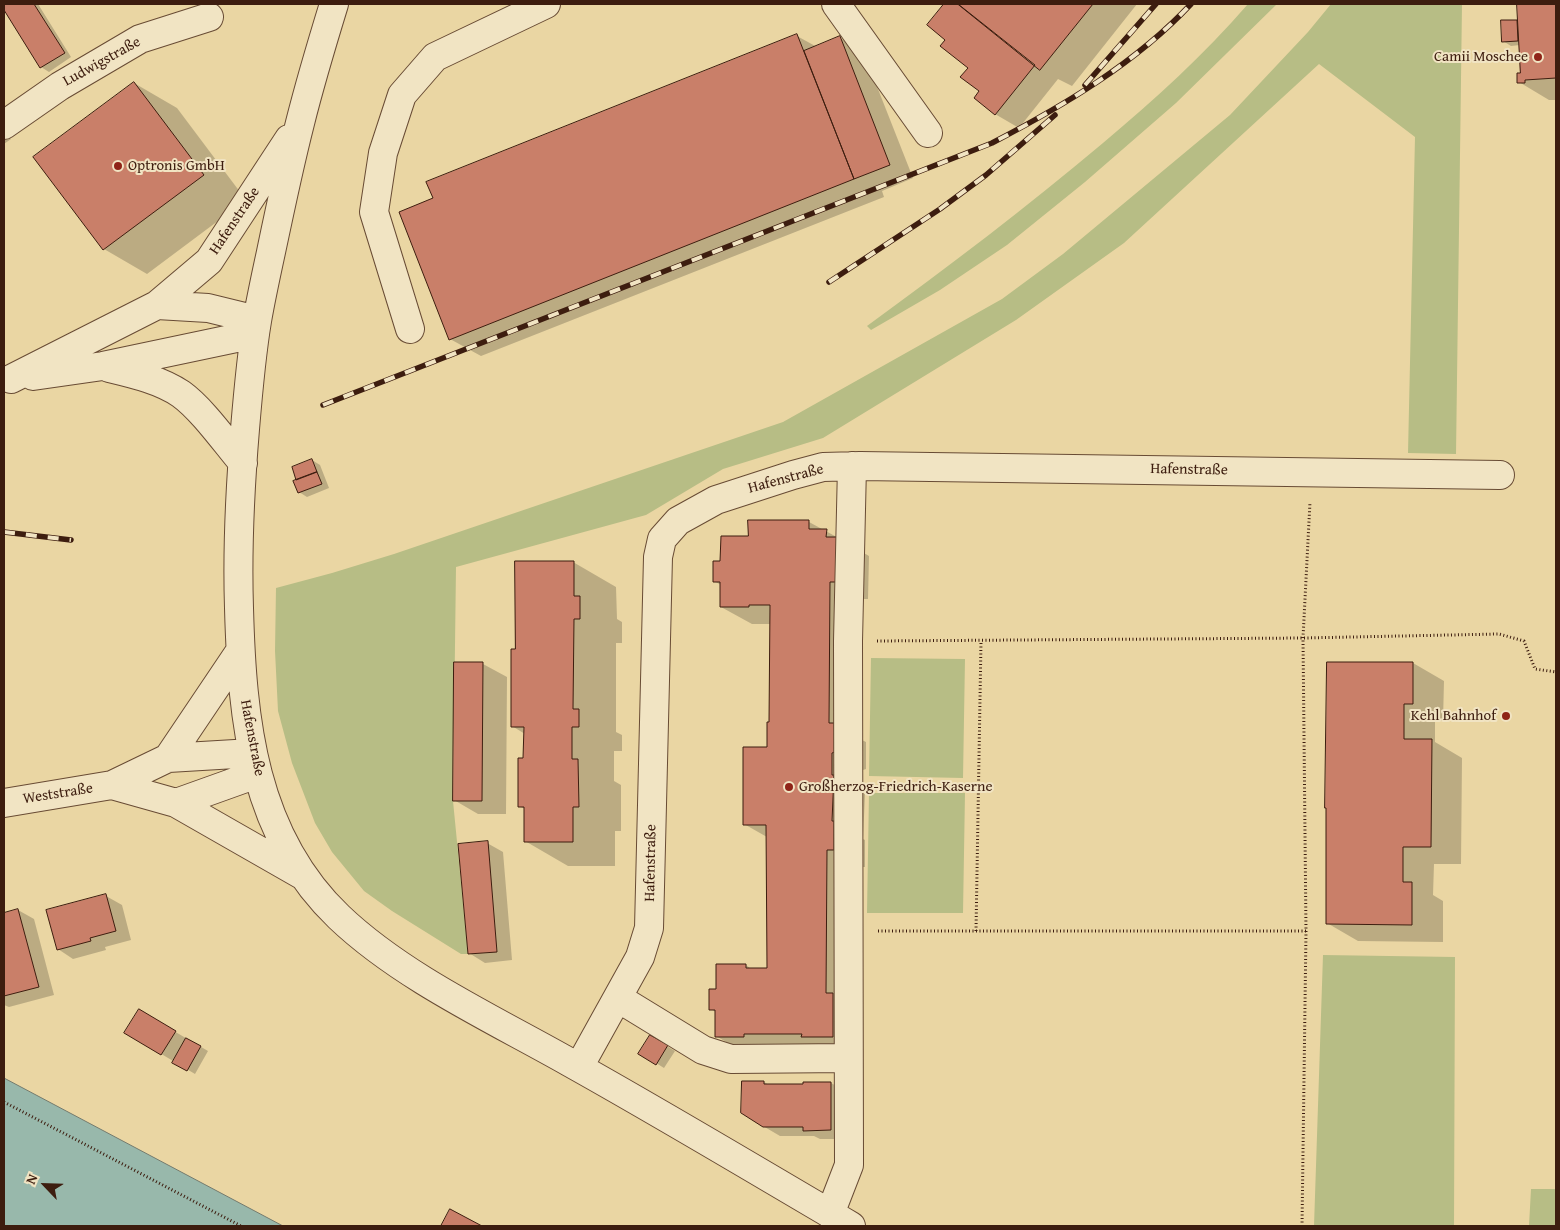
<!DOCTYPE html>
<meta charset="utf-8">
<style>
body{margin:0}
#map{position:relative;width:1560px;height:1230px;overflow:hidden;background:#ead6a3;font-family:"Gentium Book Plus",serif}
canvas{display:block}
.frame{position:absolute;inset:0;border:5px solid #3d1d0f;pointer-events:none}
.north{position:absolute;left:20px;top:1160px;width:50px;height:50px;-webkit-text-stroke:4px #f1e4c3;paint-order:stroke;rotate:294deg;font-size:14px;font-weight:700;line-height:20px;text-align:center;color:#3d1d0f}
.north::after{content:'';display:block;margin:auto;width:18px;height:22px;background:#3d1d0f;clip-path:polygon(50% 0,100% 100%,50% 72%,0 100%)}
</style>
<div id="map">
<canvas width="1560" height="1230"></canvas>
<div class="frame"></div>
<div class="north">N</div>
</div>
<script>
const ctx = document.querySelector('canvas').getContext('2d');
ctx.lineJoin = 'round';
function fill(path, color) { ctx.fillStyle = color; ctx.fill(path, 'evenodd'); }
function strokePath(path, color, width, dash) { ctx.strokeStyle = color; ctx.lineWidth = width; ctx.lineCap = dash ? 'butt' : 'round'; ctx.setLineDash(dash || []); ctx.stroke(path); }
function label(font, color, halo, rows, align = 'center') {
  ctx.font = font + ' "Gentium Book Plus",serif'; ctx.lineWidth = 4; ctx.setLineDash([]); ctx.textBaseline = 'middle'; ctx.strokeStyle = halo; ctx.fillStyle = color; for (const [text, x, y, turn = 0] of rows) {
    ctx.save(); ctx.translate(x, y); ctx.rotate((+turn || 0) * Math.PI / 180); ctx.textAlign = isNaN(turn) ? turn : align; if (halo) ctx.strokeText(text, 0, 0); ctx.fillText(text, 0, 0); ctx.restore();
  }
}
fill(new Path2D(`
 M1248 4H1277L1176 103 1085 182 1007 245 940 290 871 330 867 326C948 267 1027 207 1103 143 1155 99 1204 55 1248 4Z
 M1331 4H1462L1456 454 1408 453 1415 137 1319 64 1124 243 1016 320 823 438 723 469 646 515 456 567 453 801 468 954H461L392 911 364 891 332 852 315 823 292 763 278 711 275 651 276 588 332 573 394 554 783 422 1002 299 1063 254 1230 115 1308 32Z
 M871 658 965 659 963 778 869 776Z
 M869 793H965L963 913H867Z
 M1323 955 1455 957 1454 1226H1314Z
 M1531 1189H1556V1226H1529Z`), '#b7bd85');
const water = new Path2D(`
 M4 1078 283 1226H4Z`);
fill(water, '#98b8ab');
strokePath(water, '#747a6d', 1);
fill(new Path2D(`
 M4 4H38L71 57 49 72 41 67 4 8Z
 M945 4H1137L1072 86 1058 79 1019 128 995 114 981 91 969 68 947 40 928 25Z
 M1518 4H1556L1555 100H1549L1519 82 1521 74 1520 45 1511 46 1503 41 1502 22 1519 21Z
 M797 36 817 47 840 38 863 51 913 178 882 191 884 197 481 356 450 339Z
 M134 83 177 108 246 200 147 274 104 249 35 157Z
 M4 128 11 139 4 144Z
 M312 460 320 465 329 488 307 497 299 492Z
 M809 522 857 548V549L869 556 868 599H861L860 739 866 742V769L863 770V793L865 794 863 839 865 840V867H857V1008L863 1012V1054H747L716 1036 717 1013 711 1009 717 990 746 965 751 969H768L767 837 744 824 768 748 770 724 771 624H752L721 607V585L714 581 722 563 749 537Z
 M573 562 616 587 617 619 622 622V643H616V732L622 735V751H614V781L621 785V831H615V866H568L525 841V809L519 806 525 759V734L512 726 517 650Z
 M1413 663 1444 681 1443 721H1435V742L1462 758 1461 864H1434L1433 895 1443 901V942L1358 941 1327 923Z
 M455 664H483L507 677 506 814H478L454 800Z
 M487 843 503 852 512 960 485 963 469 953Z
 M106 896 122 905 131 940 105 947 106 950 73 959 58 949Z
 M18 910 34 919 54 995 9 1007 4 1005V914Z
 M155 1020 208 1051 195 1074 126 1033Z
 M650 1036 675 1051 664 1068 640 1053Z
 M764 1082 769 1085H805V1083H831L847 1092V1139H820L814 1136H780L763 1126Z`), '#0003');
const building = new Path2D(`
 M4 4H34L65 53 40 68 4 10Z
 M944 4H958L1035 65 995 115 974 98 979 91 960 77 968 68 940 46 945 40 927 25Z
 M958 4H1093L1040 70Z
 M1517 4H1556V78L1525 80V83H1517V73H1520Z
 M1501 20H1517L1518 41 1502 42Z
 M797 34 854 179 449 340 399 212 433 198 426 182Z
 M840 36 890 165 854 179 804 51Z
 M134 82 204 175 103 250 33 157Z
 M312 459 317 472 296 480 292 467Z
 M317 472 322 484 298 493 293 481Z
 M748 520H809V529H827L826 537H838V582H830L829 723H835V752L832 753V775H834L832 821H834V850H827L826 993H833V1037H801L802 1034H744V1037H715V1010H709V989H716V964H746V968H767L766 825H743V747H767V722H769L770 605H749V607H720V582H713V561H720L721 536H748Z
 M515 561H574V596H580V619H574L573 709H579V727H572V759H578L579 807H573V842H524V807H518V758H523L524 727H511V649H515Z
 M454 662H483L482 801H453Z
 M1327 662H1413V704H1404V739H1432L1431 847H1403V882H1412V925L1326 924V808H1325Z
 M488 841 497 952 468 954 458 844Z
 M106 894 116 931 90 938 91 941 57 950 46 910Z
 M18 909 39 987 4 996V913Z
 M139 1009 176 1031 161 1055 124 1033Z
 M650 1035 668 1045 656 1065 638 1054Z
 M186 1038 201 1046 187 1071 172 1063Z
 M742 1081H764V1084H803V1082H831V1130L803 1131V1127H763L741 1113Z
 M450 1209 482 1226H441Z`);
fill(building, '#c97f69');
strokePath(building, '#3d1d0f', 1);
const minor = new Path2D(`
 M334 4C322 43 310 83 300 123 289 166 280 209 271 252 266 275 261 298 257 321 251 357 248 393 245 429 240 489 237 548 239 608 242 720 253 835 339 917 402 977 493 1019 569 1062 664 1115 757 1171 851 1226
 M836 4 928 133
 M4 125 60 86 140 39 209 17
 M157 305 209 261 289 139
 M410 329 374 212 383 153 402 95 435 57 546 4
 M109 368C134 374 160 380 181 394 202 409 226 443 243 463
 M33 376 103 366 255 334
 M11 379 157 305 208 308 257 320
 M168 758 240 651
 M112 785 176 803 257 774
 M4 803 112 785 168 758 252 753
 M176 803 302 875
 M618 998 703 1050 731 1059 848 1058
 M579 1067 640 957 649 928 658 557 662 539 678 521 716 500 793 475 823 467 860 466 1500 475
 M830 1214 849 1165 848 641 852 466`);
strokePath(minor, '#684b34', 30);
strokePath(new Path2D(`
 M877 641 1303 638 1499 634 1524 641 1535 669 1556 672
 M876 787 979 789
 M878 931H1306
 M976 931 981 641
 M4 1102 241 1226
 M280 1226V1225
 M1302 1226 1306 931 1303 638 1310 502`), '#3d1d0f', 3, [1, 2.5]);
strokePath(minor, '#f1e4c3', 28);
const rail = new Path2D(`
 M1085 85 1156 4
 M829 282 940 209 986 175 1055 115
 M323 405 992 143C1063 106 1136 63 1191 4
 M4 532 71 540`);
strokePath(rail, '#3d1d0f', 5.5);
strokePath(rail, '#f1e4c3', 4, [11]);
for (const [x, y, r, color] of [
 [1538,57,5,"#8f2418"],
 [118,166,5,"#8f2418"],
 [1506,716,5,"#8f2418"],
 [789,787,5,"#8f2418"]
]) { const dot = new Path2D(); dot.arc(x, y, r, 0, 2 * Math.PI); ctx.fillStyle = color; ctx.fill(dot); strokePath(dot, '#f1e4c3', 2); }
label('15px', '#3d1d0f', '#f1e4c3', [
 ["Camii Moschee",1528,57],
 ["Optronis GmbH",128,166,"left"],
 ["Kehl Bahnhof",1496,716],
 ["Großherzog-Friedrich-Kaserne",799,787,"left"]
], 'right');
label('15px', '#3d1d0f', '#f1e4c3', [
 ["Ludwigstraße",102,62,-29],
 ["Hafenstraße",235,221,-56],
 ["Hafenstraße",1189,470,1],
 ["Hafenstraße",786,479,-15],
 ["Hafenstraße",252,738,79],
 ["Weststraße",58,794,-9],
 ["Hafenstraße",651,863,-89]
]);
</script>
